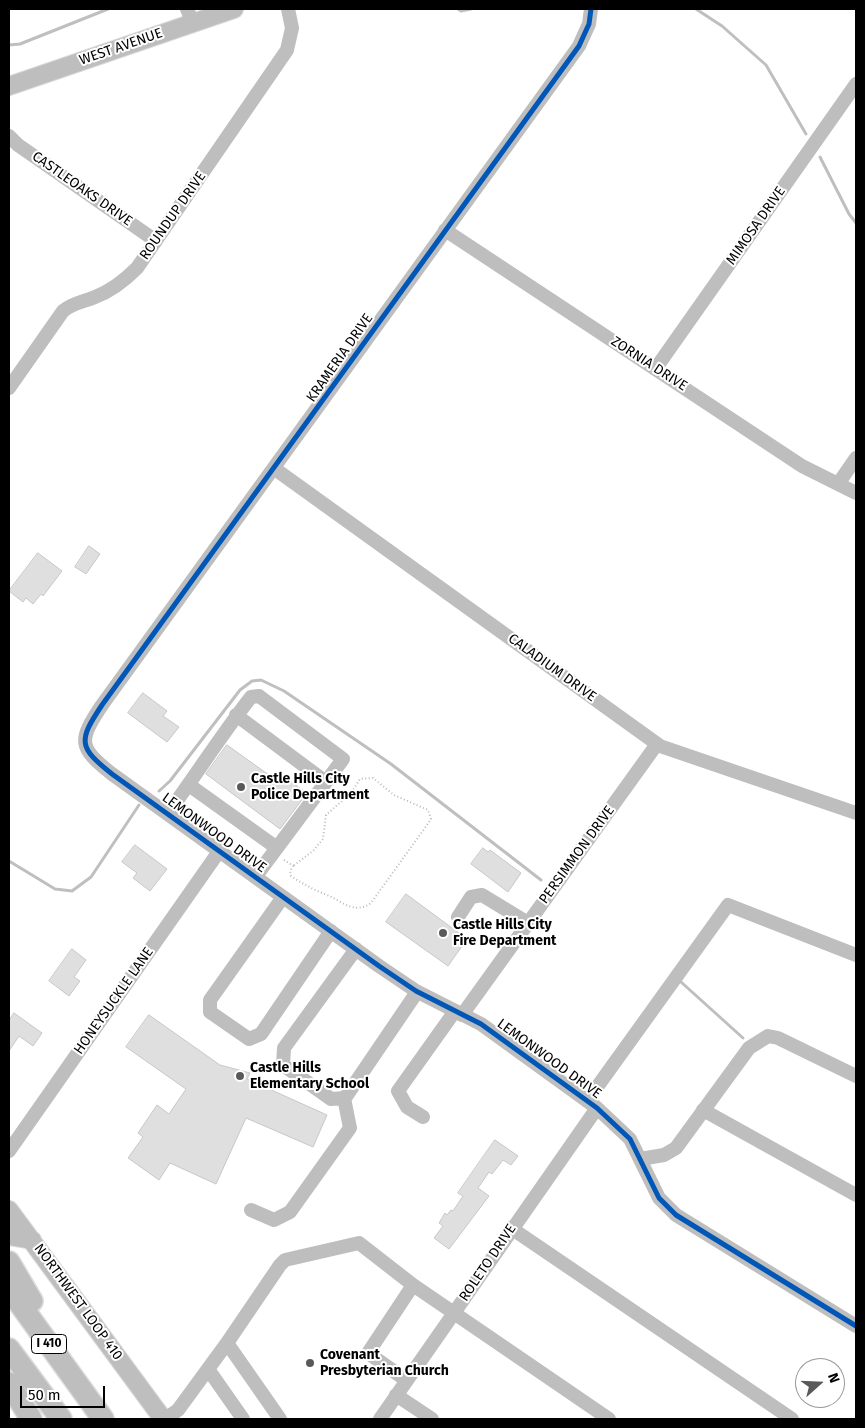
<!DOCTYPE html>
<style>
body{margin:0}
#map{position:relative;width:865px;height:1428px;overflow:hidden;background:#fff;font-family:"Fira Sans",sans-serif}
canvas{display:block}
.frame{position:absolute;inset:0;border:10px solid #000;pointer-events:none}
.north{position:absolute;left:795px;top:1358px;width:50px;height:50px;box-sizing:border-box;background:#fff;border:1px solid #999;border-radius:50%;rotate:70deg;font-size:14px;font-weight:700;line-height:20px;text-align:center;color:#000}
.north::after{content:'';display:block;margin:auto;width:18px;height:22px;background:#595959;clip-path:polygon(50% 0,100% 100%,50% 72%,0 100%)}
.scale{position:absolute;left:20px;top:1386px;width:85px;height:22px;box-sizing:border-box;border:2px solid #000;border-top:0;padding-left:6px;font-size:15px;line-height:18px;white-space:nowrap;color:#000;-webkit-text-stroke:4px #fff;paint-order:stroke}
</style>
<div id="map">
<canvas width="865" height="1428"></canvas>
<div class="frame"></div>
<div class="north">N</div>
<div class="scale">50 m</div>
</div>
<script>
const ctx = document.querySelector('canvas').getContext('2d');
ctx.lineJoin = 'round';
function strokePath(path, color, width, dash) { ctx.strokeStyle = color; ctx.lineWidth = width; ctx.lineCap = dash ? 'butt' : 'round'; ctx.setLineDash(dash || []); ctx.stroke(path); }
function fill(path, color) { ctx.fillStyle = color; ctx.fill(path, 'evenodd'); }
function label(font, color, halo, rows, align = 'center') {
  ctx.font = font + ' "Fira Sans",sans-serif'; ctx.lineWidth = 4; ctx.setLineDash([]); ctx.textBaseline = 'middle'; ctx.strokeStyle = halo; ctx.fillStyle = color; for (const [text, x, y, turn = 0] of rows) {
    ctx.save(); ctx.translate(x, y); ctx.rotate((+turn || 0) * Math.PI / 180); ctx.textAlign = isNaN(turn) ? turn : align; if (halo) ctx.strokeText(text, 0, 0); ctx.fillText(text, 0, 0); ctx.restore();
  }
}
strokePath(new Path2D(`
 M458 9 461 11 471 9
 M696 9 722 26 766 65 806 134
 M9 45 20 44 108 9
 M820 157 849 214 856 223
 M159 791 170 781 240 690 252 681 261 680 284 691 391 764 541 880
 M9 861 55 889 72 891 91 877 139 805
 M681 982 743 1038`), '#bfbfbf', 3);
const building = new Path2D(`
 M89 546 100 554 86 574 75 567Z
 M38 553 62 571 43 596 41 594 33 604 26 598 23 602 9 591Z
 M143 693 167 711 163 716 179 727 167 742 128 713Z
 M227 745 276 780 281 775 307 793 280 829 206 774Z
 M135 845 167 869 150 891 133 878 137 873 122 862Z
 M483 848 488 852 490 850 521 873 508 892 471 864Z
 M406 894 467 939 448 966 386 922Z
 M72 949 86 960 74 977 80 981 69 996 49 981Z
 M14 1013 42 1033 33 1046 19 1036 9 1051V1021Z
 M149 1015 220 1065 250 1073 247 1079 327 1115 313 1147 246 1118 216 1184 170 1163 159 1180 128 1158 143 1137 138 1133 157 1105 169 1114 186 1089 126 1047Z
 M495 1140 518 1156 511 1165 503 1160 492 1174 489 1172 478 1188 489 1196 449 1249 434 1238 443 1226 439 1223 445 1213 447 1215 451 1210 453 1211 463 1196 458 1193Z`);
fill(building, '#dfdfdf');
strokePath(building, '#c7c7c7', 1);
const major = new Path2D(`
 M9 86 234 9
 M9 1210 163 1419
 M9 1236 32 1240`);
const highway = new Path2D(`
 M9 1262 32 1301
 M9 1289 103 1419
 M9 1349 61 1419
 M9 1383 31 1419`);
strokePath(major, '#dbdbdb', 20);
strokePath(highway, '#dbdbdb', 24);
strokePath(new Path2D(`
 M284 860 293 866 290 871 291 876C303 884 314 890 327 895 342 901 354 915 371 903L427 825 431 819 428 810 394 795 373 778 360 779 351 793 326 815 323 839 313 851 293 866`), '#b9b9b9', 2, [1, 2.5]);
strokePath(new Path2D(`
 M187 9 193 23
 M591 9 589 24 579 46 102 705C78 741 78 747 112 774L379 966 416 991 481 1024 597 1108 630 1139 659 1198 676 1215 856 1326
 M9 136 18 145 156 241
 M445 230 802 466 856 493
 M656 368 856 84
 M9 388 63 311C73 303 83 302 95 297 111 291 125 280 137 268L287 50 292 28 288 9
 M275 469 660 746 856 813
 M838 484 856 458
 M189 785 277 848
 M168 813C196 775 222 734 251 697L259 696 343 759 326 782 236 715
 M256 876 326 782
 M283 897 210 1000V1012L249 1039 261 1034 331 931
 M458 917 471 897 482 895 528 923
 M356 949 284 1048 283 1065 331 1099 345 1098 417 992
 M462 1015 657 744
 M587 1101 728 905 856 955
 M703 1110 856 1195
 M423 1117 407 1107 398 1091 455 1011
 M9 1151 220 850
 M640 1159 664 1155 676 1148 749 1048 768 1036 778 1038 856 1076
 M251 1210 274 1220 290 1212 350 1128 344 1098
 M511 1228 792 1419
 M227 1343 280 1265 285 1260 359 1243 413 1285
 M208 1369 243 1419
 M406 1380 368 1353 413 1285 609 1419
 M396 1395 432 1419
 M165 1419 178 1410 227 1343 280 1419
 M380 1419 597 1108`), '#bebebe', 14);
strokePath(major, '#bebebe', 18);
strokePath(highway, '#bebebe', 21);
strokePath(new Path2D(`
 M591 9 589 24 579 46 102 705C78 741 78 747 112 774L379 966 416 991 481 1024 597 1108 630 1139 659 1198 676 1215 856 1326`), '#0057b8', 5);
for (const [x, y, r, color] of [
 [241,787,5,"#595959"],
 [443,933,5,"#595959"],
 [240,1076,5,"#595959"],
 [310,1363,5,"#595959"]
]) { const dot = new Path2D(); dot.arc(x, y, r, 0, 2 * Math.PI); ctx.fillStyle = color; ctx.fill(dot); strokePath(dot, '#fff', 2); }
for (const [x, y, w] of [
 [49,1344,35]
]) { const box = new Path2D(); box.roundRect(x - w / 2, y - 9.5, w, 19, 4); ctx.fillStyle = '#fff'; ctx.fill(box); strokePath(box, '#000', 1); }
label('bold 12px', '#000', null, [
 ["I 410",49,1344]
]);
label('14px', '#000', '#fff', [
 ["WEST AVENUE",121,47,-19],
 ["CASTLEOAKS DRIVE",82,189,35],
 ["ROUNDUP DRIVE",173,216,-55],
 ["MIMOSA DRIVE",756,226,-55],
 ["KRAMERIA DRIVE",340,358,-55],
 ["ZORNIA DRIVE",649,364,33],
 ["CALADIUM DRIVE",552,668,36],
 ["LEMONWOOD DRIVE",214,833,36],
 ["PERSIMMON DRIVE",577,855,-54],
 ["HONEYSUCKLE LANE",114,1001,-55],
 ["LEMONWOOD DRIVE",549,1059,36],
 ["ROLETO DRIVE",488,1263,-56],
 ["NORTHWEST LOOP 410",78,1302,54]
]);
label('bold 14px', '#000', '#fff', [
 ["Castle Hills City",251,779],
 ["Police Department",251,795],
 ["Castle Hills City",453,925],
 ["Fire Department",453,941],
 ["Castle Hills",250,1068],
 ["Elementary School",250,1084],
 ["Covenant",320,1355],
 ["Presbyterian Church",320,1371]
], 'left');
</script>
